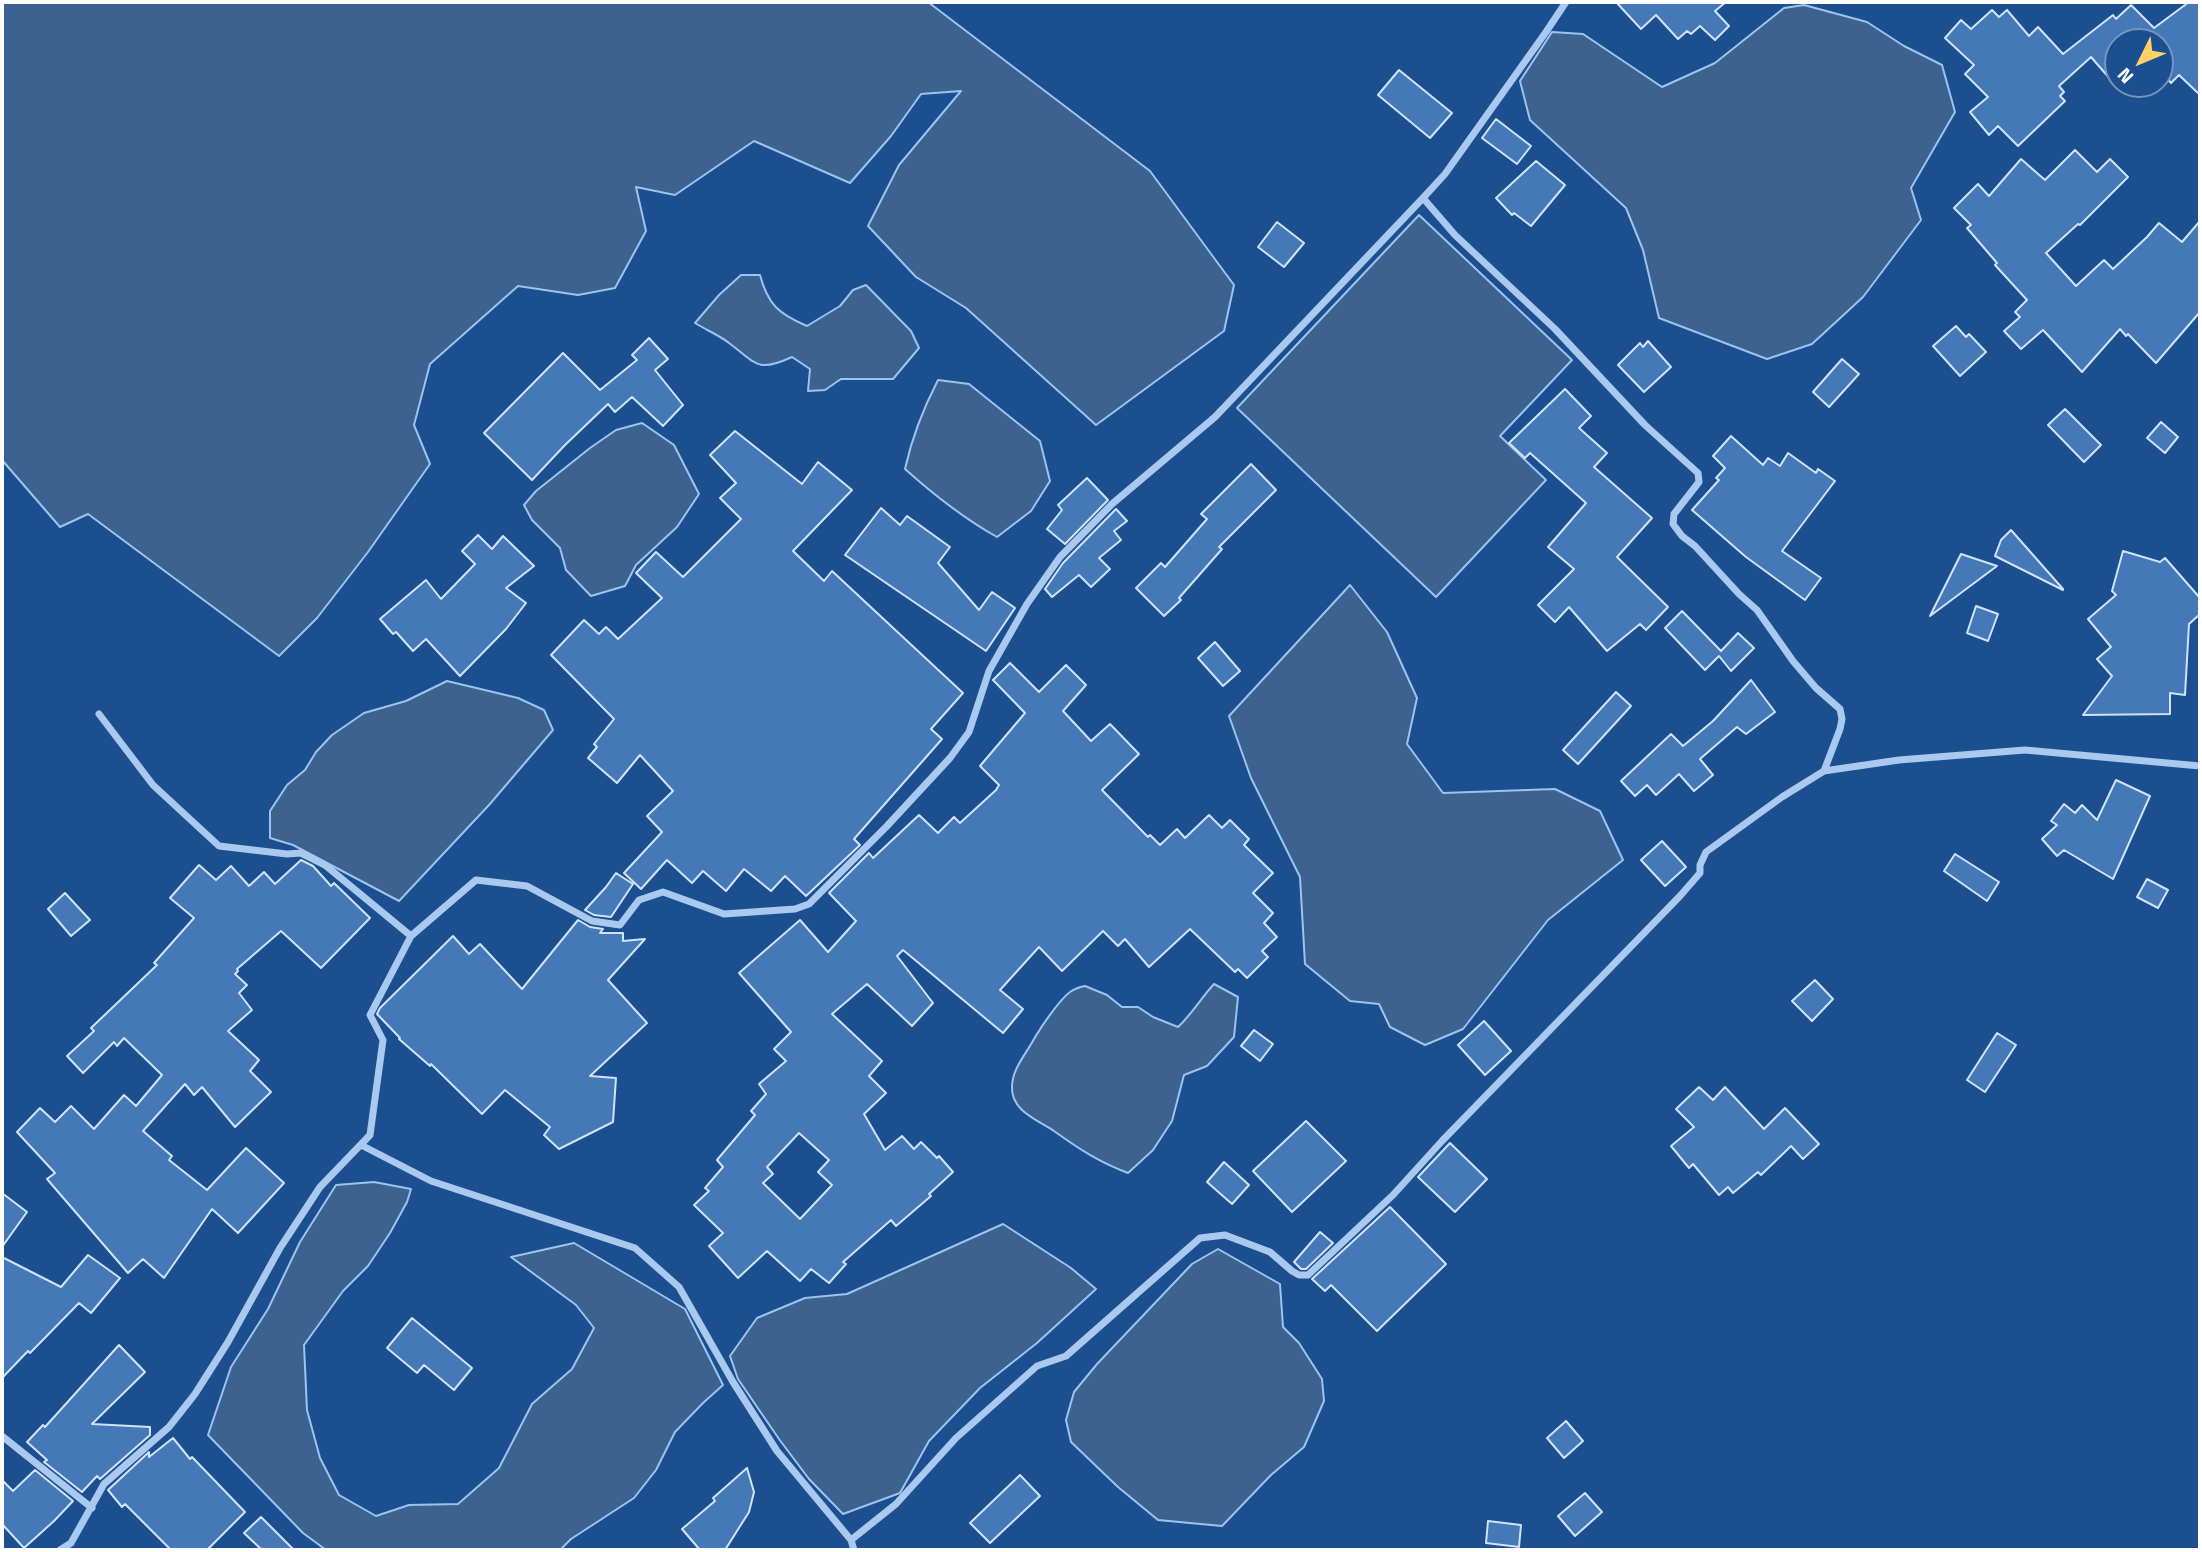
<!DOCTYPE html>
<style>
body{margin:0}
#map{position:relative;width:2202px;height:1552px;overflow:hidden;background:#1b4f8f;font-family:"Titillium Web",sans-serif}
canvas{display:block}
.frame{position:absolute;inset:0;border:4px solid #fff;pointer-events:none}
.north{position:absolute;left:2104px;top:28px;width:70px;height:70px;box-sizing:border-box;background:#1b4f8f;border:2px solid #7695bc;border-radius:50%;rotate:227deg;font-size:19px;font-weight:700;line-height:28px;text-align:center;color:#fff}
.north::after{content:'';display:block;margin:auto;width:24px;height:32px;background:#ffd166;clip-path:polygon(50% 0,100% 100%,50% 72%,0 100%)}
</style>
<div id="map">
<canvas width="2202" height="1552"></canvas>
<div class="frame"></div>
<div class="north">N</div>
</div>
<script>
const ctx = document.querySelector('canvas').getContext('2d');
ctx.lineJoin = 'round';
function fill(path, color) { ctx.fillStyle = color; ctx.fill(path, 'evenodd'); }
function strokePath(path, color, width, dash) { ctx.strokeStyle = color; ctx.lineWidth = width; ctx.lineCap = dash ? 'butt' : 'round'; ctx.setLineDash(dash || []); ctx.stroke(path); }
const water = new Path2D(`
 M2 2H928L1150 171 1234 285 1224 331 1096 425 966 308 916 277 868 226 899 165 961 91 921 94 891 136 850 183 754 141 675 195 636 187 646 231 615 288 578 295 518 286 430 364 414 425 430 464 368 552 317 618 279 656 88 514 60 527 2 460Z
 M1804 5 1867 22 1904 46 1942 65 1955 112 1911 188 1921 220 1863 297 1812 344 1767 359 1659 318 1643 250 1626 208 1530 120 1520 81 1552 32 1583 34 1662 87 1715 63 1784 8Z
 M1419 215 1572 360 1500 436 1546 480 1436 597 1237 408Z
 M741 275H760C768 305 779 314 807 326L840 306 853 290 866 285 911 331 919 348 893 379H841L825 390 808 391 810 369 792 357C757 373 757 364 729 343 719 335 706 330 695 323L719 295Z
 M938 380 969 384 1040 441 1050 481 1031 511 997 537C963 518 934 495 905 469 912 437 923 409 938 380Z
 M642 423 674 445 699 494 677 527 636 565 625 586 591 596 566 570 560 548 532 520 524 505 536 491 590 448 616 430Z
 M1350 585 1387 632 1417 698 1407 744 1443 793 1555 789 1600 811 1623 860 1548 920 1463 1029 1425 1045 1390 1027 1379 1004 1350 1001 1305 964 1300 877 1251 778 1229 716Z
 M447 681 518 698 544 710 553 730 489 805 399 901 293 845 270 838V811L287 785 305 770 316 752 332 735 364 713 406 701Z
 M1214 984 1238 997 1234 1037 1207 1066 1184 1075 1172 1121 1153 1150 1128 1173C1099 1162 1079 1149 1054 1131 1038 1120 1011 1111 1012 1087 1012 1069 1026 1054 1034 1039 1041 1027 1060 999 1070 992 1074 989 1080 987 1085 986L1107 995 1122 1007H1138L1153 1017 1178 1027C1192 1014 1201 998 1214 984Z
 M374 1182 411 1189 407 1202 390 1233 368 1266 343 1291 304 1345 307 1410 320 1458 339 1495 376 1516 409 1505 458 1504 499 1468 532 1404 572 1369 594 1328 576 1305 511 1257 574 1243 685 1309 723 1385 703 1403 675 1432 656 1470 634 1498 571 1539 560 1550H326L303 1533 208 1435 231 1367 268 1309 300 1242 336 1185Z
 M1003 1224 1071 1268 1096 1289 1037 1343 980 1388 929 1441 900 1493 843 1514 809 1479 779 1439 738 1379 730 1356 757 1318 805 1298 847 1294Z
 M1218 1249 1280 1284 1283 1327 1299 1343 1322 1379 1324 1401 1304 1447 1271 1475 1222 1526 1158 1520 1118 1487 1071 1442 1066 1420 1074 1392 1097 1364 1192 1264Z`);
fill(water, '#3c6290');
strokePath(water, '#9cc4f0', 2);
const building = new Path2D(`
 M1616 2H1726L1715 11 1729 26 1715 40 1700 26 1691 34 1687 31 1678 39 1656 15 1641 29Z
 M2189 2H2200V95L2179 75 2171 83 2160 71V42H2118V88L2091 57 2059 86 2064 92 2060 96 2065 101 2018 146 1998 126 1989 135 1970 112 1988 97 1965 74 1974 65 1945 38 1961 20 1971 29 1992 10 1999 17 2007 10 2029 36 2038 27 2063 54 2113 15 2116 19 2131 5 2154 28Z
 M1399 70 1452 113 1430 138 1378 95Z
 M1496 119 1531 146 1517 164 1482 138Z
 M2075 150 2097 172 2110 159 2128 177 2080 225 2078 224 2046 253 2076 286 2104 260 2113 269 2147 237 2159 223 2182 242 2200 221V312L2156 363 2128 334 2126 336 2120 329 2082 372 2043 330 2021 349 2004 331 2020 317 2015 312 2027 300 1995 265 1997 263 1967 228 1971 225 1954 208 1978 184 1989 196 2021 159 2045 180Z
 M1536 161 1565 185 1531 226 1514 213 1512 215 1496 198Z
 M1277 222 1304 243 1284 267 1258 247Z
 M1956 326 1966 337 1969 334 1986 352 1960 376 1933 346Z
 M649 338 668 359 655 370 683 405 663 426 632 397 615 412 608 404 565 445 532 480 484 433 563 353 600 390 637 360 632 355Z
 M1648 341 1671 367 1644 392 1618 365 1640 343 1643 347Z
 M1842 359 1859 374 1829 407 1813 392Z
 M1565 389 1591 416 1579 428 1607 453 1594 467 1652 518 1617 557 1668 607 1646 630 1640 624 1607 651 1569 607 1555 622 1538 605 1574 569 1548 547 1586 503 1530 453 1525 458 1509 443Z
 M2065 409 2101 445 2084 462 2048 425Z
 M2161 422 2178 437 2165 453 2147 438Z
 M735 431 802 484 818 462 852 490 793 551 824 581 832 571 963 693 931 729 942 739 854 839 860 845 806 896 785 876 771 891 744 869 726 891 703 871 692 883 667 860 641 889 624 873 662 832 647 816 673 791 640 755 617 783 588 758 597 747 594 744 614 719 551 655 584 620 599 634 606 627 618 639 662 598 636 573 656 552 683 577 741 519 720 498 736 483 710 455Z
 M1731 436 1763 465 1768 458 1780 466 1788 453 1816 473 1818 469 1835 481 1782 551 1821 578 1805 600 1746 557 1692 510 1719 480 1716 478 1725 468 1713 456Z
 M1251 464 1276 490 1219 547 1222 549 1179 598 1181 600 1164 616 1136 588 1161 563 1165 567 1207 519 1201 514Z
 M1087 478 1108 500 1065 544 1047 529 1062 510 1058 505Z
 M881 508 900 525 907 516 950 547 938 563 979 610 992 592 1015 608 986 651 845 555Z
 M1116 509 1127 521 1114 531 1121 540 1099 558 1110 569 1091 587 1079 575 1052 597 1045 589 1063 563Z
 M2011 530 2063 589V590L1995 556 2001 540Z
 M478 535 492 549 503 536 534 566 506 588 526 603 506 629 460 676 426 639 413 651 396 632 393 634 380 619 426 580 441 599 475 564 462 551Z
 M2123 551 2160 562 2165 558 2200 598V614L2189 624 2185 695 2170 693V714L2083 715 2112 676 2097 659 2111 647 2088 619 2116 595 2112 591Z
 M1961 554 1997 566 1930 616Z
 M1976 606 1998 614 1988 641 1967 633Z
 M1682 611 1721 651 1738 633 1754 648 1731 671 1719 656 1705 670 1665 628Z
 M1215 642 1240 671 1223 686 1198 658Z
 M1010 663 1039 692 1066 665 1086 685 1063 711 1091 741 1110 724 1139 754 1102 790 1148 837 1150 835 1160 845 1177 829 1185 838 1209 815 1222 828 1230 820 1249 839 1244 845 1273 873 1253 893 1273 913 1264 923 1277 937 1262 951 1268 957 1247 978 1238 969 1235 972 1190 929 1149 967 1125 939 1118 946 1103 931 1062 971 1039 947 1000 990 1023 1009 1003 1033 903 950 897 956 933 1003 912 1026 867 984 832 1014 882 1061 869 1076 886 1093 864 1114 885 1150 902 1136 914 1149 921 1142 937 1158 939 1156 953 1172 929 1194 931 1196 896 1226 891 1220 843 1262 846 1264 829 1283 811 1269 800 1281 767 1251 738 1278 709 1246 723 1233 694 1205 709 1191 705 1188 723 1167 717 1160 755 1115 751 1111 766 1094 759 1084 786 1061 774 1049 791 1032 739 973 800 920 828 952 856 921 829 893 869 853 873 858 919 815 938 833 954 817 960 823 996 790 999 785 980 766 1025 713 993 680ZM799 1133 829 1160 818 1172 832 1185 800 1219 763 1183 773 1174 767 1167Z
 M1751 680 1775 712 1746 734 1737 727 1700 759 1713 775 1694 791 1679 774 1656 795 1647 785 1635 796 1621 781 1671 734 1683 746 1713 721Z
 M1616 692 1631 706 1578 764 1563 750Z
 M2116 780 2150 796 2113 879 2064 850 2057 856 2042 839 2057 825 2051 821 2064 804 2075 813 2082 805 2097 820Z
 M1662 841 1686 867 1665 886 1641 860Z
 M1955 854 1999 882 1987 901 1944 871Z
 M301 860 313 866 331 886 334 883 370 918 321 968 281 931 237 969 238 971 235 974 247 985 239 993 252 1010 228 1031 259 1060 250 1071 271 1092 235 1127 202 1087 194 1095 185 1084 143 1131 172 1156 169 1160 207 1190 246 1148 284 1183 238 1233 212 1209 164 1278 143 1259 128 1273 47 1179 55 1173 17 1132 40 1108 55 1122 71 1106 94 1129 124 1095 136 1106 162 1075 124 1038 117 1046 114 1042 83 1073 67 1056 94 1031 91 1028 157 965 154 963 194 918 170 898 199 865 216 880 231 866 249 886 264 872 275 884Z
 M616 873 633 884 611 917 594 915 585 910 606 887Z
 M2147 879 2168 890 2158 908 2137 897Z
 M65 893 90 920 71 936 48 909Z
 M578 920 590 927 603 929 600 933H623V941L645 939 608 980 647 1023 590 1076 616 1078 613 1122 559 1149 544 1135 550 1127 505 1090 482 1114 431 1064 430 1066 399 1039 400 1038 377 1014 380 1008 453 936 469 954 480 944 522 989Z
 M1815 980 1833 999 1812 1021 1792 1001Z
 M1484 1021 1511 1051 1485 1075 1458 1045Z
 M1254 1030 1273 1044 1260 1061 1241 1046Z
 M1997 1033 2016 1045 1985 1092 1967 1080Z
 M1699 1087 1713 1100 1725 1087 1764 1129 1785 1108 1819 1144 1803 1159 1791 1146 1761 1175 1758 1172 1733 1193 1728 1187 1719 1195 1693 1164 1689 1168 1671 1146 1694 1127 1676 1109Z
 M1306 1121 1346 1161 1292 1212 1253 1171Z
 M1450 1143 1487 1179 1455 1212 1418 1177Z
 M1224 1162 1249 1185 1232 1204 1207 1182Z
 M2 1193 27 1212 2 1247Z
 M1390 1207 1446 1264 1377 1331 1331 1285 1325 1291 1312 1279Z
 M1320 1232 1333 1243 1306 1269H1301L1294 1262Z
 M88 1255 120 1278 91 1313 79 1303 30 1353 28 1351 2 1378V1257L61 1287Z
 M412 1318 472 1368 454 1390 424 1365 417 1373 387 1348Z
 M119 1345 145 1372 92 1424 150 1427V1435L100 1479 97 1476 82 1492 44 1462 47 1460 27 1442 43 1425 45 1427Z
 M1566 1421 1583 1441 1564 1458 1547 1438Z
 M173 1438 190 1459 192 1457 245 1512 207 1550H171L125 1504 122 1507 108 1490 149 1452V1457Z
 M747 1468 754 1492 749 1512 725 1550H700L682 1529 715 1501 713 1498Z
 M35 1470 73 1501 54 1521 24 1548 2 1524V1480L13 1491Z
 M1020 1475 1040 1496 990 1543 970 1523Z
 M1585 1493 1602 1512 1575 1536 1558 1516Z
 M261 1517 294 1550H262L244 1533Z
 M1488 1521 1521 1525 1519 1547 1486 1543Z`);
fill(building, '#4478b7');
strokePath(building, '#cfe3fa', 2);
strokePath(new Path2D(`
 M1423 198 1455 235 1555 329 1645 425 1698 473 1699 482 1674 514 1673 524 1682 536 1695 546 1739 594 1757 610 1793 661 1816 688 1840 709 1842 719 1840 729 1824 771
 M99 714 153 785 219 846 287 854 301 853 325 865 411 936 476 880 527 886 592 921 620 925 639 900 663 892 724 914 795 909 809 904 887 826 950 758 969 732 989 671 1027 604 1060 557 1112 504 1215 417 1423 198 1445 174 1546 32 1566 2
 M361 1145 431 1181 635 1248 679 1287 733 1382 777 1451 851 1540
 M2 1436 92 1508
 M60 1550 71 1543 104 1484 169 1427 195 1394 228 1342 280 1248 320 1187 370 1135 383 1040 370 1015 411 936
 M854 1550 851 1540 896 1504 956 1438 1037 1366 1066 1356 1200 1238 1225 1235 1270 1252 1292 1271 1299 1275H1308L1393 1195 1442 1141 1680 896 1700 873V865L1706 852 1782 797 1824 771 1899 760 2025 750 2200 766`), '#a9c9ee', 7);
</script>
